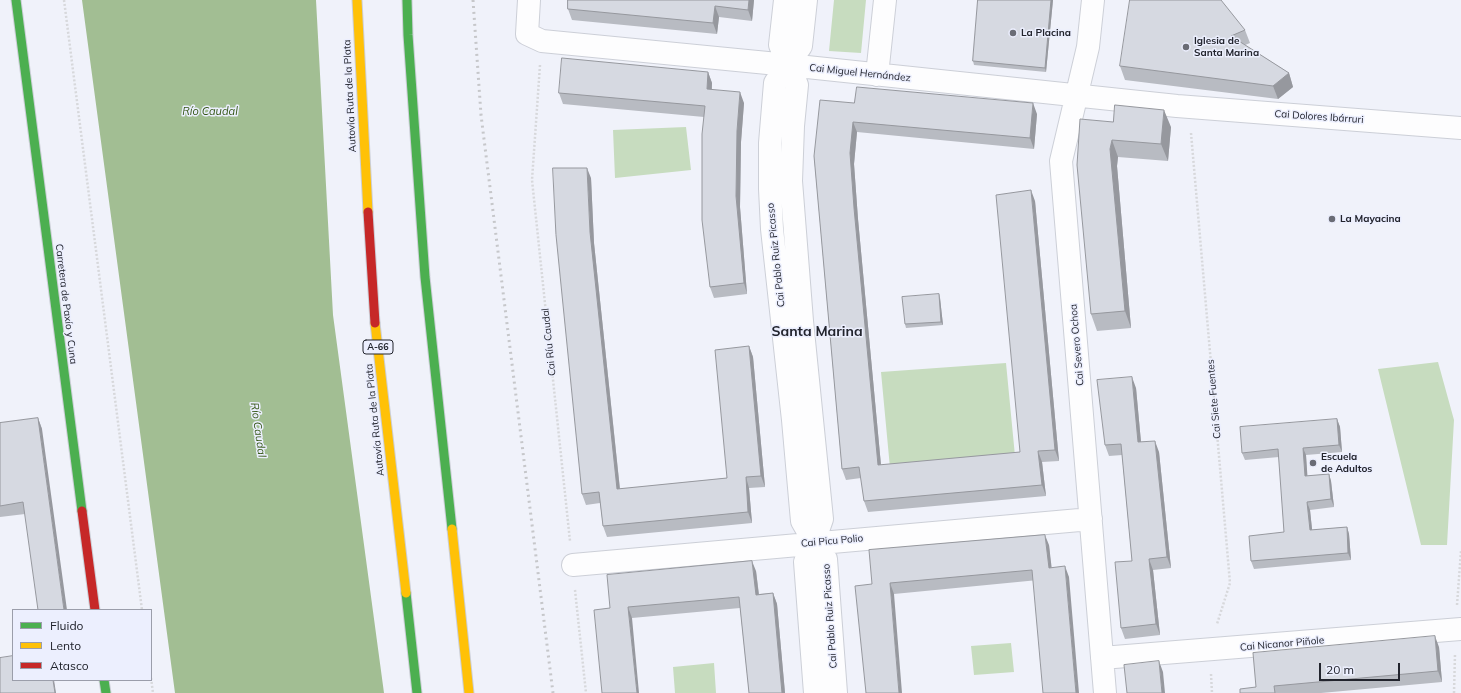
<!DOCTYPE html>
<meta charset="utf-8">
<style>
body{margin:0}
#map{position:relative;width:1461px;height:693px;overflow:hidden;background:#f0f2fa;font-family:Mulish,sans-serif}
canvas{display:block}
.legend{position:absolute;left:12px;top:609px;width:140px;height:72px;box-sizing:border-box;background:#eceffe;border:1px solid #9b9eaa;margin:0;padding:5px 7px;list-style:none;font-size:12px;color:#22242d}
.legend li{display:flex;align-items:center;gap:8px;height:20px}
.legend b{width:20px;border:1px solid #9b9eaa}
.scale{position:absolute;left:1319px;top:663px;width:81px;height:18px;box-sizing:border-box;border:2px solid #22242d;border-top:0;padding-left:5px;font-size:12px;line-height:14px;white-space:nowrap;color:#22242d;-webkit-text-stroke:3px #eceffe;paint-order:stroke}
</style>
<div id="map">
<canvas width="1461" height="693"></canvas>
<ul class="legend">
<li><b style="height:5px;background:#4caf50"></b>Fluido</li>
<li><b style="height:5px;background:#ffc107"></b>Lento</li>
<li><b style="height:5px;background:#c62828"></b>Atasco</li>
</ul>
<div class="scale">20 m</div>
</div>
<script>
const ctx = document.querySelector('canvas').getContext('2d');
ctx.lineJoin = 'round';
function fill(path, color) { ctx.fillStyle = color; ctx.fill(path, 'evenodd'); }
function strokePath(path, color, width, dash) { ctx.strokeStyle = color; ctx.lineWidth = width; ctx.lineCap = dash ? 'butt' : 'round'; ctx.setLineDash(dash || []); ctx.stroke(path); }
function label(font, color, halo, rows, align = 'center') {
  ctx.font = font + ' Mulish,sans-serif'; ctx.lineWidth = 3; ctx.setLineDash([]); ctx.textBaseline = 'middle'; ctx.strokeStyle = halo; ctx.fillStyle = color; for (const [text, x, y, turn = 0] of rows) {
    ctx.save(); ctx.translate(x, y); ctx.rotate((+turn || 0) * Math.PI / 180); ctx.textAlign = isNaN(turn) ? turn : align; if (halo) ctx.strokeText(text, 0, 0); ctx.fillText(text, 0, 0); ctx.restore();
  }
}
fill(new Path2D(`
 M834 0H866L861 53 829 51Z
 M686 127 691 170 615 178 613 130Z
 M1438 362 1454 420 1447 545H1421L1378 369Z
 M1006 363 1015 456 890 468 881 372Z
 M1011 643 1014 672 974 675 971 646Z
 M714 663 716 693H675L673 667Z`), '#c7dcbf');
fill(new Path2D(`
 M82 0H316L333 315 384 693H175Z`), '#a2be93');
const street = new Path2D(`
 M529 0 527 34 542 41 788 65 1177 106 1461 128
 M785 0 780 45 797 85 793 126 791 181 802 321 822 519 814 542 805 562 815 693
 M806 0 801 46 775 83 770 143V189L772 229 793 420 802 521 814 542 826 559 836 693
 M1093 0 1088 47 1061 161 1105 693
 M877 75 885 0
 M573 565 1091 519
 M1102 658 1461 629`);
const fast = new Path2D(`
 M16 0 82 511
 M407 0 408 35 425 277 452 529
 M406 593 417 693
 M104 680 106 693`);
const slow = new Path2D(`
 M357 0 368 212
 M375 323 406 593
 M452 529 469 693`);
const jam = new Path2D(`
 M368 212 375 323
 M82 511 95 610`);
strokePath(street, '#cccfd7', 24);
strokePath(fast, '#cccfd7', 11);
strokePath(slow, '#cccfd7', 11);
strokePath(jam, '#cccfd7', 11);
strokePath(new Path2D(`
 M64 0 142 610
 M540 65 532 180 570 541
 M1191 133 1230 583 1217 624
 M575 590 586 693
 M1457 605 1461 551
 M1211 674 1212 693
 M151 678 153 693
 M1454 693 1455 654`), '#d7d8db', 2.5, [2, 2]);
strokePath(street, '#fdfdfe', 22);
strokePath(fast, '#4caf50', 9);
strokePath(slow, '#ffc107', 9);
strokePath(jam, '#c62828', 9);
strokePath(new Path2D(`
 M473 0 481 115 553 693`), '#c6c7ca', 3, [2, 4]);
fill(new Path2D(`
 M568 0H754L752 21 719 17 717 34 572 20 568 9Z
 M978 0H1053L1046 72 974 65 973 61Z
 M1245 30 1250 43 1245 45 1289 73 1293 87 1278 99 1125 80 1120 66Z
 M708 72 712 83V90L744 103 741 142 740 207 747 294 714 298 710 287 704 117 563 104 559 93Z
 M854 103 1037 114 1034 149 857 132 854 164 858 219 881 465 1020 452 1035 201 1059 461 1042 462 1046 496 868 512 864 501 861 478 846 480 842 469 814 156Z
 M1113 122 1171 127 1168 161 1118 157 1117 166 1131 328 1097 331 1091 314Z
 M591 178 594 243 620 489 727 478 749 346 753 357 765 487 749 488 752 523 607 537 603 526 600 503 586 505 582 494Z
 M939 294 940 298 943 325 906 328 905 324Z
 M1136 388 1141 442 1159 452 1171 568 1153 570 1160 635 1125 639 1121 628 1132 561 1122 455 1109 456 1105 445Z
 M38 418 42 429 25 514 0 517V423Z
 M1337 419 1340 427 1342 452 1306 455 1307 476 1329 474 1331 481 1334 507 1310 510 1312 530 1347 527 1349 534 1351 560 1254 569 1251 561 1284 532 1279 457 1245 460 1242 453Z
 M1049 545 1051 568 1069 577 894 594 872 584Z
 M756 571 759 594 773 593 777 604 785 693H749L740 608 632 618 610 608Z
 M1439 647 1442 682 1321 693H1240L1256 687Z`), '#b8bbc2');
fill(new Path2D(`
 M749 0H754L752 21 748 10Z
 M1051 0H1053L1046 72 1045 68Z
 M715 6 719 17 717 34 713 23Z
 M708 72 712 83 711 100 707 89Z
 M1289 73 1293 87 1278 99 1273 86Z
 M740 92 744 103 741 142 740 207 747 294 744 283 736 196 737 131Z
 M1033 103 1037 114 1034 149 1030 138Z
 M1164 110 1171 127 1168 161 1161 144Z
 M853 122 857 132 854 164 858 219 882 476 878 465 854 208 850 153Z
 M1112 140 1118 157 1117 166 1131 328 1125 311 1110 149Z
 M587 168 591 178 594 243 621 500 617 489 590 232Z
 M1031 190 1035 201 1059 461 1055 450Z
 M939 294 940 298 943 325 941 322Z
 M749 346 753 357 765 487 761 476Z
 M1132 377 1136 388 1142 453 1138 442Z
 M38 418 42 429 67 610H64Z
 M1337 419 1340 427 1342 452 1339 445Z
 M1155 441 1159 452 1171 568 1167 557Z
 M1303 448 1306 455 1308 484 1305 476Z
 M1038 451 1042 462 1046 496 1042 485Z
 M1329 474 1331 481 1334 507 1331 499Z
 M746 477 749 488 752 523 748 512Z
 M1307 502 1310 510 1313 538 1310 530Z
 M1347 527 1349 534 1351 560 1348 553Z
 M1045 535 1049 545 1053 579 1049 568Z
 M1149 559 1153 570 1160 635 1156 624Z
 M752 561 756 571 760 605 756 595Z
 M1065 566 1069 577 1079 693H1076Z
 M890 583 894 594 902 693H899Z
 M773 593 777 604 785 693H782Z
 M628 607 632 618 639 693H637Z
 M1435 636 1439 647 1442 682 1438 671Z
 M1159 661 1163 672 1165 693H1162Z
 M53 680H54L56 693H55Z`), '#96989e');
const building = new Path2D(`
 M568 0H749L748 10 715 6 713 23 568 9Z
 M978 0H1051L1045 68 973 61Z
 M1130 0H1221L1245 30 1231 36 1289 73 1273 86 1120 66Z
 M562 58 708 72 707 89 740 92 737 131 736 196 744 283 710 287 702 220V134L705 106 559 93Z
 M857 87 1033 103 1030 138 853 122 850 153 854 208 878 465 1020 452 996 195 1031 190 1055 450 1038 451 1042 485 864 501 859 467 842 469 814 156 820 100 854 103Z
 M1115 105 1164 110 1161 144 1112 140 1110 149 1125 311 1091 314 1077 165 1080 119 1113 122Z
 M553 168H587L590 232 617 489 727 478 715 350 749 346 761 476 746 477 748 512 603 526 599 492 582 494 556 235Z
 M939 294 941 322 905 324 902 297Z
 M1132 377 1138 442 1155 441 1167 557 1149 559 1156 624 1121 628 1115 562 1132 561 1121 444 1105 445 1097 380Z
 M38 418 64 610H38L23 502 0 506V423Z
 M1337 419 1339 445 1303 448 1305 476 1329 474 1331 499 1307 502 1310 530 1347 527 1348 553 1251 561 1249 536 1284 532 1278 449 1242 453 1240 427Z
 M1045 535 1049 568 1065 566 1076 693H1043L1032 570 890 583 899 693H866L855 586 872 584 869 550Z
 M752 561 756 595 773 593 782 693H749L739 597 628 607 637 693H602L594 610 610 608 607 575Z
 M1435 636 1438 671 1274 686 1275 693H1240V689L1256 687 1253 653Z
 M13 656V680H53L55 693H0V658Z
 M1159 661 1162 693H1127L1124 665Z`);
fill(building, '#d6d9e1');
strokePath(building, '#96989e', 1);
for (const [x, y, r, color] of [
 [1013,33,4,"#6a6c75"],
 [1186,47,4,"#6a6c75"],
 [1332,219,4,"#6a6c75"],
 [1313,463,4,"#6a6c75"]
]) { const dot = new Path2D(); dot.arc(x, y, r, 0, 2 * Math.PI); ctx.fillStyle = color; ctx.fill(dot); strokePath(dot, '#eceffe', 1.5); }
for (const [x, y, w] of [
 [378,347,30]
]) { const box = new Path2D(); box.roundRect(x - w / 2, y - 7, w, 14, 3); ctx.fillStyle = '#eceffe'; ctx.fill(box); strokePath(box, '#22242d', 1); }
label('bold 9px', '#22242d', null, [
 ["A-66",378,347]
]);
label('bold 10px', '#22242d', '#eceffe', [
 ["La Placina",1021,33],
 ["Iglesia de",1194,41],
 ["Santa Marina",1194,53],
 ["La Mayacina",1340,219],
 ["Escuela",1321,457],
 ["de Adultos",1321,469]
], 'left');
label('10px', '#22242d', '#eceffe', [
 ["Cai Miguel Hernández",860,73,6],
 ["Autovía Ruta de la Plata",350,96,-93],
 ["Cai Dolores Ibárruri",1319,117,4],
 ["Cai Pablo Ruiz Picasso",776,255,-96],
 ["Carretera de Paxío y Cuna",66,304,83],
 ["Cai Ríu Caudal",549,342,-96],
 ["Cai Severo Ochoa",1077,345,-95],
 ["Cai Siete Fuentes",1214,399,-95],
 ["Autovía Ruta de la Plata",375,420,-96],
 ["Cai Picu Polio",832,541,-5],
 ["Cai Pablo Ruiz Picasso",830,616,-94],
 ["Cai Nicanor Piñole",1282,644,-5]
]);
label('italic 11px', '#325512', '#eceffe', [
 ["Río Caudal",210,112],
 ["Río Caudal",258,430,82]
]);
label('bold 14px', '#22242d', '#eceffe', [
 ["Santa Marina",817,332]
]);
</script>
